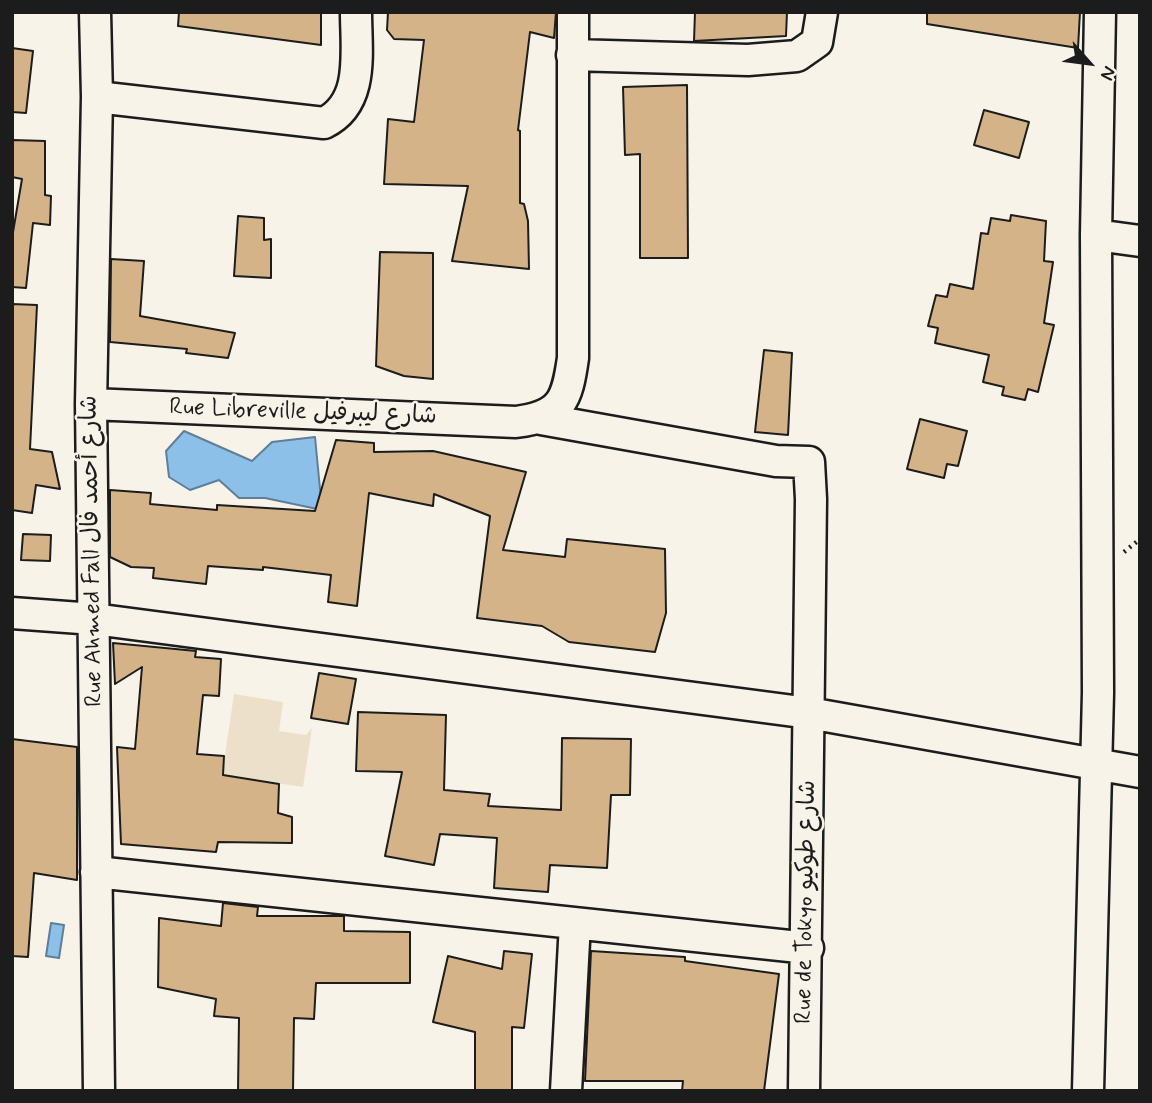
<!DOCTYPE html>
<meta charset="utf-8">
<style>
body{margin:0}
#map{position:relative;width:1152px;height:1103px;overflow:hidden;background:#f7f3e8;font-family:Mynerve,sans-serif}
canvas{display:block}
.frame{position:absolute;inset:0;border:14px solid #1c1c1c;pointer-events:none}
.north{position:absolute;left:1054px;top:28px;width:70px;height:70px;-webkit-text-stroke:5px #f7f3e8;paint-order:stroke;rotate:118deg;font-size:19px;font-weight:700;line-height:28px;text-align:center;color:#1c1c1c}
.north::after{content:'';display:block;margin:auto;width:24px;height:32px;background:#1c1c1c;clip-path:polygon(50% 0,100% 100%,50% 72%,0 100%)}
</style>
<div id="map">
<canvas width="1152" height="1103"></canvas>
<div class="frame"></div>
<div class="north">N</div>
</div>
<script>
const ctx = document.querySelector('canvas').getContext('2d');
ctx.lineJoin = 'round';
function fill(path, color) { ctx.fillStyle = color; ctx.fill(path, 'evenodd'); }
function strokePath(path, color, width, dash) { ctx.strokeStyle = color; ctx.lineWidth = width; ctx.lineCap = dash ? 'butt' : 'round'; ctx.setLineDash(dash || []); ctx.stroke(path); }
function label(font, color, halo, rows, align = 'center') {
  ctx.font = font + ' Mynerve,"Playpen Sans Arabic",sans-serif'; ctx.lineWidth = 5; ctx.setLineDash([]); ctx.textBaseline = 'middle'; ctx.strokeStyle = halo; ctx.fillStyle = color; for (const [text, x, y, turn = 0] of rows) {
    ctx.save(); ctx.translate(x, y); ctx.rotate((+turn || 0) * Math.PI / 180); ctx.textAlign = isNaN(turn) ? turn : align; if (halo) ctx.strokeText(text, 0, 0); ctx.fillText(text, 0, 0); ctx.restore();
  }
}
fill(new Path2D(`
 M234 694 283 702 279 731 306 735 312 728 303 787 222 775Z`), '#ede0cb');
const water = new Path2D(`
 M184 431 252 461 272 442 315 437 322 510 265 498H239L219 480 190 490 169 477 166 451Z
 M51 923 64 925 59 958 46 956Z`);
fill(water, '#8cc0e9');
strokePath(water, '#5f7e97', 2);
const building = new Path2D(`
 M179 12H321V45L178 26Z
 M388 12H556L554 38 530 32 518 130 520 131V203L524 204 528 221 529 269 452 261 468 186 384 184 388 119 414 122 424 40 394 39 387 30Z
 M695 12H787L786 36 694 41Z
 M927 12H1080L1078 48 927 24Z
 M12 48 33 51 26 113 12 112Z
 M687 85 688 258H640V154L625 155 623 87Z
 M984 110 1029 122 1019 158 974 145Z
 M12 140 45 141V195L51 196 50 225 33 223 26 288 12 287V238L22 179 12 177Z
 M1011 215 1046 221 1044 261 1053 262 1044 323 1054 325 1038 392 1028 389 1025 400 1002 395 1004 387 983 382 989 355 935 343 938 328 928 326 936 295 947 297 950 284 973 289 981 233 988 234 991 218 1010 221Z
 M238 216 264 218V240L271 239V278L234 276Z
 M380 252 433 253V379L404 376 376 366Z
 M111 259 144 261 140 316 235 333 228 358 186 353 187 349 110 342Z
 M12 304 37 305 30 449 52 452 60 489 36 485 32 513 12 510Z
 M764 350 792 353 788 435 755 432Z
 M920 419 967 431 958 466 947 464 944 478 907 469Z
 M336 440 374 443V452L433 451 526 472 503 550 565 557 567 539 665 549 666 613 655 652 569 642 542 626 477 618 490 516 434 494 433 506 369 493 357 606 328 602 331 575 263 567V570L208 566 206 584 153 578 154 568 131 567 110 557V490L151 493 150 504 217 510V505L315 511Z
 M23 534 51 535 50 561 21 560Z
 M113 643 196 651 195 657 221 659 219 696 203 695 197 754 224 756 223 775 279 784 278 813 292 817V843L218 842 216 852 121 844 117 747 135 749 142 667 115 684Z
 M319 673 356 679 348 724 311 718Z
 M358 712 446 715 444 790 490 794 488 806 561 810 562 738 631 739 630 795H611L607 868 550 865 548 892 494 888 497 838 440 834 434 865 385 856 402 772 356 771Z
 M12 739 77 747V880L34 873 28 957 12 956Z
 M223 903 258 907 257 916H344V931L410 932V983H316L314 1019 294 1018 293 1091H238L239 1018 214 1016 216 999 158 987 159 918 221 926Z
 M504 951 532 954 524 1028 512 1027V1091H475V1032L433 1022 448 956 502 969Z
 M591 951 685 957V961L779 974 764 1091H682L683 1081H585Z`);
fill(building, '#d5b388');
strokePath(building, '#1c1c1c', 2);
const street = new Path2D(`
 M95 12 97 97 91 404 99 1091
 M572 55 748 60 797 56 817 42 822 12
 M97 97 324 123C365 103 356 52 356 12
 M1096 235 1140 241
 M91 404 516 422C562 416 567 400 573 358V12
 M541 419 776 461 809 462 811 499 804 1091
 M12 613 94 619 809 713 1140 772
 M96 872 808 948
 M566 1091 575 923
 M1088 1091 1098 693 1096 235 1100 12`);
strokePath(street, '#1c1c1c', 35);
strokePath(new Path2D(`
 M1124 552 1140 539`), '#1c1c1c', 4.5, [2, 5]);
strokePath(street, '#f7f3e8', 30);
label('24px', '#1c1c1c', '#f7f3e8', [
 ["Rue Libreville شارع ليبرفيل",303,413,2],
 ["Rue Ahmed Fall شارع أحمد فال",93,551,-91],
 ["Rue de Tokyo شارع طوكيو",807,902,-89]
]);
</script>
